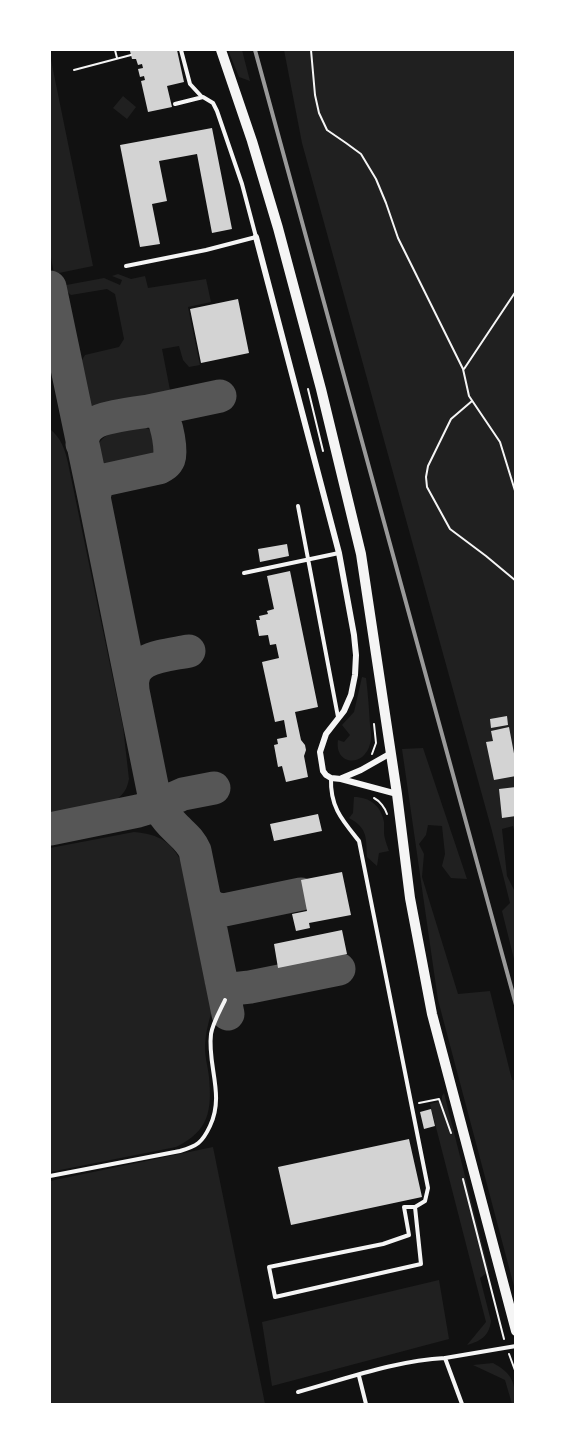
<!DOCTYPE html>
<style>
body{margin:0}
#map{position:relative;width:565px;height:1454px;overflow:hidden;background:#111;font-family:Overpass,sans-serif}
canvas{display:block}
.frame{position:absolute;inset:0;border:51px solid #fff;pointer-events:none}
</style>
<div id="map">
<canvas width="565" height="1454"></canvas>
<div class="frame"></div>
</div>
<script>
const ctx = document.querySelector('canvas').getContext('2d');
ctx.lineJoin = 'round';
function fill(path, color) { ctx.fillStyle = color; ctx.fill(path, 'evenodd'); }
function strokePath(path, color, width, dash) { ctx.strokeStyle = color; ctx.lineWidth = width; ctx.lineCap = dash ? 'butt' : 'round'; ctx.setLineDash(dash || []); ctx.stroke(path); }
fill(new Path2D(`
 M228 50H242L250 81 239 77Z
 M284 50H515V833L513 826 502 829 507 876 515 892V963L502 911 510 903 492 831 302 143Z
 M50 55 93 266 54 274 50 252Z
 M123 96 136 107 127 119 113 108Z
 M118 274 131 279 145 276 148 288 206 279 211 302 188 307 200 365 189 367 183 360 179 346 162 349 171 395 167 399 100 412 81 403 74 373 85 355 119 347 124 339 115 294 107 289 71 295 61 286 104 278 120 285 122 280 112 276Z
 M141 426C146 428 150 429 153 433 161 442 160 459 149 465 143 468 123 471 117 471 97 471 89 447 106 436 115 429 130 429 141 426Z
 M50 429C61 438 65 449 68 463L123 727 129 779C127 789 124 794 116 800L50 816Z
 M362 677 366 678C368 693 369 709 370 725 371 731 372 738 370 744 364 768 334 765 338 740L344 742 350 735 342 725 354 712Z
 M423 748 467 879 451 878 442 866 445 854 442 826 428 825 426 835 419 844 424 854 422 877 458 994 490 991 512 1080H515V1290L438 1000 402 749Z
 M354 797C370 797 381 806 384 822 384 825 384 829 384 832 384 838 387 845 389 851L379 853 377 866 367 857C366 838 368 828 349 818L353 813Z
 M134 832C161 835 170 841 183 864L213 1007C209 1020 205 1034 205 1048 205 1058 208 1067 209 1077 212 1111 209 1131 176 1147L50 1172V848Z
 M444 1093 489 1271 480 1278 491 1321C489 1336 481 1341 467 1345L486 1322 430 1104 442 1101V1096Z
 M213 1147 265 1404H50V1181Z
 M439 1280 449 1339 272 1386 262 1322Z
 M493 1363C512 1373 516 1383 515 1404H512L505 1380 473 1365Z`), '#202020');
strokePath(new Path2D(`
 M50 287 94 497 153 790C157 806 164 817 176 828 184 836 191 841 195 851L228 1014
 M149 411 220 396
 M82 444C83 436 85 429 93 424 102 417 136 413 149 411 154 411 158 413 162 417 167 423 172 451 169 459 167 464 163 466 159 468L104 480 97 486 94 497
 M133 690C128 656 165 656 189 651
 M50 829 138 811 158 805 183 794 214 788
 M205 900 213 908 224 910 301 894
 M221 980 225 986 232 989 250 987 339 969`), '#565656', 33);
fill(new Path2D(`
 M133 50H177L184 82 167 86 172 107 148 112 141 81 145 80 144 76 140 77 138 69 143 68 142 64 138 65 136 59H132L130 51Z
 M212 128 232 229 212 233 197 154 159 161 167 201 152 204 160 244 140 247 120 145Z
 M238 299 249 353 201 363 190 309Z
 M287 544 289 556 260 562 258 549Z
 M290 571 318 707 295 712 301 740 305 745 306 750 304 756 308 777 286 782 282 766 278 767 274 745 278 744 277 739 287 737 284 720 275 722 262 662 279 658 276 644 270 645 268 635 259 636 256 620H260L259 616 268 614 267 611 274 609 267 576Z
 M507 716 508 725 491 728 490 719Z
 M509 727 516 764V776L494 780 486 742 493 741 491 731Z
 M516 787V816L502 818 499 789Z
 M318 814 322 831 274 841 270 824Z
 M342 872 351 915 309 923 310 928 296 931 292 914 307 911 301 880Z
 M342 930 347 954 278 968 274 944Z
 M431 1109 435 1126 424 1129 420 1112Z
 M409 1139 422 1197 291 1225 278 1167Z`), '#d3d3d3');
strokePath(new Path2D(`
 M115 50 117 58
 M311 50 315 95 319 113 327 130 346 143 361 154 376 179 386 203 398 238 463 369 469 396 500 442 516 494
 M74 70 131 55
 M464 369 516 291
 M308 389 323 451
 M472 401 451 419 428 466 426 477 427 487 450 529 486 556 516 581
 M372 754 376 743 374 724
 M374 798C380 801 385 808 387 814
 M419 1103 439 1099 451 1133
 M463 1179 504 1339
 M509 1354 516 1373`), '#f5f5f5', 2);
strokePath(new Path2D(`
 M181 50 190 84 202 97
 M126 266 206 250 256 237 242 184 217 111 213 103 203 97 175 104
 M298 506 338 717
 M244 573 339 553
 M331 778C330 807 342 820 359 841L428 1188 425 1201 415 1207H404L409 1235 383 1244 269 1267 275 1297 421 1264 415 1207
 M50 1176 180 1151C197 1146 202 1143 210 1126 225 1095 207 1065 211 1034 213 1022 220 1011 225 1000
 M359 1376 366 1404
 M298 1392C345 1379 398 1360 445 1358
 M462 1404 445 1358 516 1346`), '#f5f5f5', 4);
strokePath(new Path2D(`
 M256 237 339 553 354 635 356 655 355 675 351 695 344 711 326 734 320 752 323 771 326 775 331 778 341 779 397 794
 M342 778 361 770 391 753`), '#f5f5f5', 6);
strokePath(new Path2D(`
 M221 50 252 141 278 228 321 389 361 554 397 794 410 898 432 1014 516 1331`), '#f5f5f5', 10);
strokePath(new Path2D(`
 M255 50 516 1005`), '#9a9a9a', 4);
</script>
